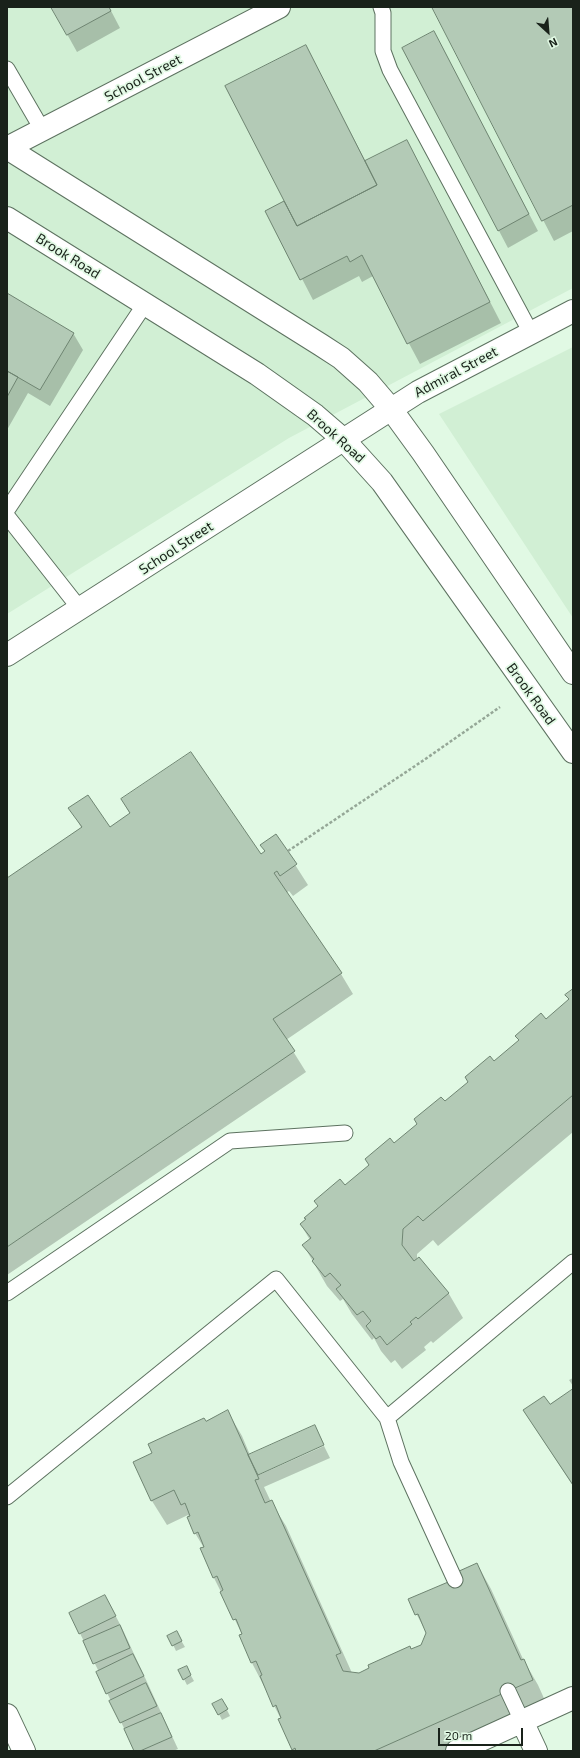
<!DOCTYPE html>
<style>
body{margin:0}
#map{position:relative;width:580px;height:1758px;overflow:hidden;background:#e1f9e4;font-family:"Exo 2",sans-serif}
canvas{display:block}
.frame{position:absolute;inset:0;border:8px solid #19221a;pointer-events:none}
.north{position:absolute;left:528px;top:12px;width:40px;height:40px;-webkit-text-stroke:3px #e1f9e4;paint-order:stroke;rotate:154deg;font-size:11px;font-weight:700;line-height:16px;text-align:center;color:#19221a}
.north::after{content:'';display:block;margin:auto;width:14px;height:18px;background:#19221a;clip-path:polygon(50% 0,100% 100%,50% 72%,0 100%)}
.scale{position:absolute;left:438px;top:1728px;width:85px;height:18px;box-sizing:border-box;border:2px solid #19221a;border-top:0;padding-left:5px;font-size:12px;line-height:14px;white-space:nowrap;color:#19221a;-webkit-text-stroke:3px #e1f9e4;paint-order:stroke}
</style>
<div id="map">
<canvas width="580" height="1758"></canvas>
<div class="frame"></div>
<div class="north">N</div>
<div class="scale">20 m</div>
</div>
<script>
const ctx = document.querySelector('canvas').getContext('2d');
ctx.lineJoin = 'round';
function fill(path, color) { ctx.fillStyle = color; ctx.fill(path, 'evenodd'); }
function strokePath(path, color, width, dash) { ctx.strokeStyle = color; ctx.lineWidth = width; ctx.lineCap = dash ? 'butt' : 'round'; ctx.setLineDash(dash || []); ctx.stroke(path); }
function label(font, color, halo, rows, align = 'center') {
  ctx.font = font + ' "Exo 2",sans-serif'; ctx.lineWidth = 3.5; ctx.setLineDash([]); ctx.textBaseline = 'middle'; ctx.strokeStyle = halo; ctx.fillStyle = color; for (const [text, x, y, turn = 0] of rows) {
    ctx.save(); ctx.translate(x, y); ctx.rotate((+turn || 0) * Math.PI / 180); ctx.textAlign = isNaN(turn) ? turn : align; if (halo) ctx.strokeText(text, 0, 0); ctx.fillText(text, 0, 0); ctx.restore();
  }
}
fill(new Path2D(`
 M7 7H573V288L289 438 7 614Z
 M573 347V618L439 414Z`), '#d1efd4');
fill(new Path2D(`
 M52 7H109L120 28 77 52Z
 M433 7H573V231L554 241Z
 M306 46 366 162 407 141 501 323 420 364 373 276 362 282 359 276 313 300 267 211 285 202Z
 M403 48 443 49 538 231 508 248Z
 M7 295 73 333 83 350 50 406 28 393 7 430Z
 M122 800 260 856 265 852 262 845 276 835 308 885 293 896 289 891 286 893 341 974 353 994 286 1040 306 1072 7 1275V879L82 829 70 808 110 828 130 814Z
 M573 990V1132L438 1246 433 1240 417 1254V1260L419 1258 449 1294 463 1318 433 1343 431 1341 424 1347 426 1350 402 1369 395 1360 391 1363 381 1351 374 1338 372 1340 352 1314 343 1299 340 1301 327 1286 304 1246 310 1240 301 1225 306 1220 305 1218 345 1187 394 1144 570 1000Z
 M573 1378V1386L569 1380Z
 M573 1390V1486L524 1411 550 1406Z
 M228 1412 242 1436 250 1455 314 1426 321 1438 324 1444 259 1473V1475L324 1446 330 1458 264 1487 271 1502 286 1526 352 1673 359 1674 422 1645 427 1634 409 1600 461 1578 477 1564 491 1589 523 1659 538 1685 547 1705 444 1751H293L279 1720 281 1719 252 1663 240 1636 242 1634 214 1578 201 1549 204 1548 195 1533 189 1517 188 1515 167 1525 152 1501 135 1462 154 1454 205 1422Z
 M105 1596 122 1628 178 1749 173 1751H135L111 1701 97 1672H99L70 1613Z
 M176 1632 185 1647 176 1651 169 1636Z
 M186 1667 194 1681 187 1685 180 1671Z
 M222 1700 230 1716 222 1720 214 1704Z`), '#0003');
const building = new Path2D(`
 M51 7H109L111 11 67 35Z
 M432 7H573V205L542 221Z
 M434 31 529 214 498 231 402 48Z
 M306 45 377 185 297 226 225 86Z
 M407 140 490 302 407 344 362 255 350 262 347 256 300 280 265 211 284 201 297 226 377 185 365 161Z
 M7 293 74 333 40 390 7 371Z
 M7 371 18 377 7 397Z
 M191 752 261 854 265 851 260 845 276 834 297 864 280 876 277 871 274 873 342 973 273 1019 295 1051 7 1247V878L82 827 68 808 88 795 110 827 130 813 121 799Z
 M573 989V1095L423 1221 418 1216 403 1229 402 1245 414 1261 419 1257 449 1293 418 1319 416 1317 410 1322 412 1324 387 1345 380 1336 376 1339 366 1326 371 1321 363 1311 357 1315 336 1289 341 1285 330 1273 325 1277 312 1261 314 1259 302 1245 311 1238 300 1224 306 1219 304 1218 318 1206 314 1201 340 1179 345 1185 369 1165 365 1159 390 1138 394 1143 417 1124 414 1119 441 1097 445 1101 468 1082 465 1077 490 1056 494 1061 519 1040 515 1036 541 1013 546 1019 569 999 565 995Z
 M573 1389V1485L523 1410 544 1396 550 1404Z
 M228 1410 259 1479 255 1480 265 1503 272 1500 341 1653 336 1655 343 1671 359 1673 369 1668 368 1665 410 1646 411 1649 421 1645 426 1633 418 1614 415 1615 408 1599 460 1577 457 1572 477 1563 521 1660 524 1659 533 1680 374 1751H296L295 1748 292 1750 278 1719 281 1718 276 1705 273 1707 260 1676 262 1675 256 1661 251 1663 239 1635 242 1634 236 1619 233 1620 220 1592 223 1590 217 1576 213 1578 200 1548 204 1547 198 1532 194 1534 187 1517 190 1516 185 1503 181 1505 174 1490 151 1501 133 1462 152 1453 148 1444 204 1418 206 1421Z
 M315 1425 324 1445 258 1475 248 1455Z
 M105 1595 116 1616 79 1634 69 1613Z
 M120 1625 130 1648 93 1664 83 1641Z
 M177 1631 182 1641 172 1646 167 1636Z
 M133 1654 144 1676 106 1694 96 1672Z
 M187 1666 191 1675 183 1680 178 1670Z
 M146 1683 157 1706 120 1723 109 1701Z
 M222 1699 228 1709 218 1715 212 1704Z
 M161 1713 172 1737 140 1751H134L124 1729Z`);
fill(building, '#b3cab6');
strokePath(building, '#6f8572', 1);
const service = new Path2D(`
 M381 7 383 13V51L390 70 531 333
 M7 69 43 131
 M7 510 145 304
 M7 516 80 609
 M7 1293 230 1141 345 1133
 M387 1418 401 1462 455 1580
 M7 1497 276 1279 387 1418 573 1262
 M508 1691 522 1721`);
const minor = new Path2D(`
 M7 148 279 7
 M7 1715 24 1751
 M522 1721 536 1751
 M457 1751 573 1698`);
const tertiary = new Path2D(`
 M7 655 418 392 573 311`);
const secondary = new Path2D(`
 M7 148 321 345 341 358 368 382 391 409 423 453 573 673
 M7 218 257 374 315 415 344 440 382 482 573 752`);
strokePath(service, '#5d7260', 17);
strokePath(minor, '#5d7260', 24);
strokePath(tertiary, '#5d7260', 24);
strokePath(secondary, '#5d7260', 24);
strokePath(new Path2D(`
 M288 851 424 760 500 707`), '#95a797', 2.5, [3, 2]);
strokePath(service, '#fff', 15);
strokePath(minor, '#fff', 22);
strokePath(tertiary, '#fff', 22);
strokePath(secondary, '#fff', 22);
label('14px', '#19221a', '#e1f9e4', [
 ["School Street",143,78,-28],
 ["Brook Road",68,256,32],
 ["Admiral Street",456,372,-28],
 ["Brook Road",336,436,42],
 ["School Street",176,548,-33],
 ["Brook Road",531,694,54]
]);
</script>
